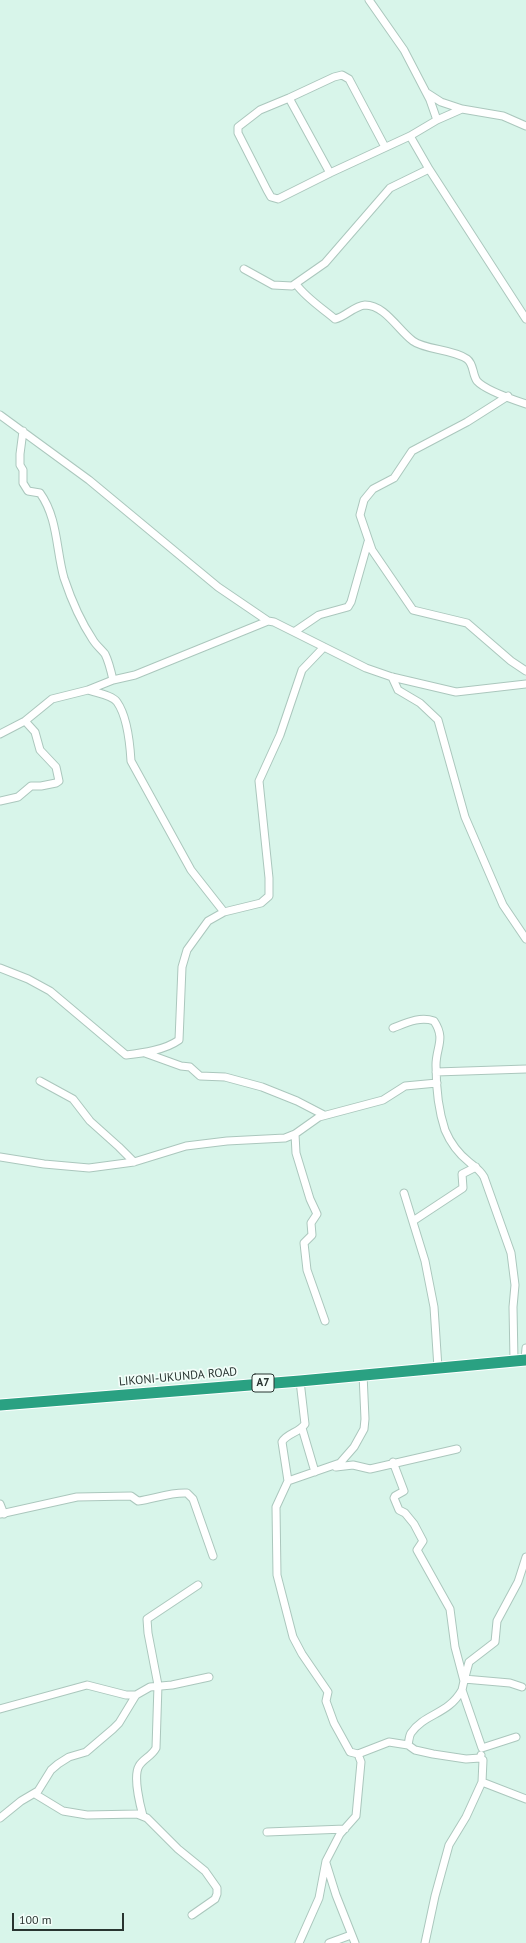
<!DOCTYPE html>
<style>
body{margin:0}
#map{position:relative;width:526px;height:1943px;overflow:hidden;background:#d8f5ea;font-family:"PT Sans",sans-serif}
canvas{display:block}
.scale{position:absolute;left:12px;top:1913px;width:112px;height:18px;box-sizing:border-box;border:2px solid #283430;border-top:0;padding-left:5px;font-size:12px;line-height:14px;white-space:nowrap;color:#283430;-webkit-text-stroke:3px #f2fef9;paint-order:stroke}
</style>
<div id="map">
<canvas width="526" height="1943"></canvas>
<div class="scale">100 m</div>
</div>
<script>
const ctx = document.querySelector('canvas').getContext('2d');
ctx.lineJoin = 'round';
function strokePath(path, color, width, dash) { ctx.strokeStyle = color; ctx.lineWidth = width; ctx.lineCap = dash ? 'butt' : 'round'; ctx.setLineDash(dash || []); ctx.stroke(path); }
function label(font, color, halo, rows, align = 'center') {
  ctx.font = font + ' "PT Sans",sans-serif'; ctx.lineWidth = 3.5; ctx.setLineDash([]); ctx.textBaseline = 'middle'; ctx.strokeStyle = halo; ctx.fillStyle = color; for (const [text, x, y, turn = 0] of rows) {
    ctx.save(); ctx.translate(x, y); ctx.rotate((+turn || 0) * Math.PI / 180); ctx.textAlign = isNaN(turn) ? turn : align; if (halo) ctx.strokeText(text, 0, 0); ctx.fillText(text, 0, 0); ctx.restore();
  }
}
const minor = new Path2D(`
 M369 0 404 50 430 100 437 120
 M427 93 441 102 462 109
 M289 98 330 173
 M410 136 429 169 526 319
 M385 147 349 79 342 75 334 77 289 98 260 110 238 127V133L267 190 271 197 278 199 330 173 410 136 437 120 462 109 503 116 526 126
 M244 269 273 285 292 286 325 263 390 188 429 169
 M296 284C306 298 322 308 335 319 345 317 354 306 365 305 385 305 398 330 413 341 425 350 453 349 467 359 474 364 472 374 477 381 485 390 514 400 526 404
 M508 396 467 422 412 451 394 478 373 489 364 500 360 515 372 550 413 610 467 623 511 661 526 671
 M0 415 89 480 218 587 268 621 274 622 366 668 392 677 456 692 526 684
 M23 431 20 454V465L23 470V483L28 491 40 493C58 518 56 550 64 578 71 599 81 622 93 640 96 645 101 649 105 654 109 662 111 671 113 680
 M294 632 319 615 348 607 351 602 368 542
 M392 677 398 690 420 703 438 720 465 817 503 905 526 939
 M88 690C96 693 112 695 117 702 127 716 130 744 131 761L191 870 224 912
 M0 734 25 721 52 699 88 690 113 680 135 675 268 621
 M0 801 18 797 31 786H41L56 783 59 781 56 767 40 750 35 732 25 721
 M0 968 28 979 50 991 126 1055C143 1053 165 1050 179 1040L182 967 187 950 208 921 224 912 261 903 269 896V878L259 781 280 735 302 670 324 647
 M393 1028C406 1023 420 1016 434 1021 446 1039 436 1047 436 1065 436 1087 438 1109 445 1130 450 1142 459 1154 469 1162 475 1167 480 1170 484 1177L511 1253 515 1285 513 1307 514 1360
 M145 1053 181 1066 190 1067 200 1076 225 1077 262 1087 297 1101 324 1115
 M436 1072 526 1069
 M40 1081 73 1099 90 1121 119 1147 134 1162
 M295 1134 296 1153 310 1199 317 1214 311 1223 312 1235 304 1243 307 1270 325 1321
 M0 1157 44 1164 89 1168 134 1162 186 1146 227 1141 285 1138 295 1134 319 1117 383 1100 405 1086 437 1083
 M404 1193 425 1261 434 1307 438 1368
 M413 1221 463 1188 462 1174 476 1167
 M525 1360 526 1348
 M302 1428 315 1472
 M393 1462 404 1491 395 1496 394 1498 399 1510 405 1513 414 1524 423 1541 417 1550 450 1609 455 1647 464 1681 462 1690 482 1748 516 1737
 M336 1467 353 1465 370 1469 457 1449
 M288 1481 340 1463 354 1447 364 1429 365 1419 363 1374
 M0 1504 4 1514
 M0 1514 77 1497 131 1496 138 1501C154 1499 170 1492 187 1493L193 1499 213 1556
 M465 1677 469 1662 495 1642 497 1621 518 1582 526 1557
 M464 1679 510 1683 522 1687
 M0 1709 87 1685 126 1695H136
 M408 1745C409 1741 409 1736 411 1733 425 1713 448 1715 462 1690
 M358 1754 389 1742 408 1745 415 1750 433 1754 466 1759 480 1758
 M481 1755 480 1758 483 1760 482 1782 526 1799
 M35 1794 63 1811 87 1815 137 1814 147 1818 178 1849 205 1871 217 1888V1894L215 1899 192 1915
 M143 1816C140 1805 133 1776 139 1766 143 1759 152 1756 156 1748L158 1685 148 1633 147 1619 198 1585
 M0 1818 21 1801 38 1791 51 1770 58 1764 69 1757 86 1752 113 1729 119 1723 136 1695 150 1687 172 1685 209 1677
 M267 1832 345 1829
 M326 1863 336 1895 355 1943
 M299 1943 319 1898 326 1861 340 1834 356 1816 361 1762 358 1754 350 1752 334 1723 326 1701 328 1692 302 1654 293 1637 277 1575 276 1507 288 1481 282 1442C287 1433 299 1433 305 1424L300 1381
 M329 1943 351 1935
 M425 1943 435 1896 449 1845 466 1817 482 1782`);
const highway = new Path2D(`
 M0 1405 300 1381 526 1360`);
strokePath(minor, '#abc7bd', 9);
strokePath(highway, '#fff', 13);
strokePath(minor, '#fff', 7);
strokePath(highway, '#2aa182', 11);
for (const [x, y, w] of [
 [263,1383,22]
]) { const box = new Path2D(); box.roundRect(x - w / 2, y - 9, w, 18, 3); ctx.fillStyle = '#f2fef9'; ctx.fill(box); strokePath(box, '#283430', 1); }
label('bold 11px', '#283430', null, [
 ["A7",263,1383]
]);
label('12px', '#283430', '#f2fef9', [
 ["LIKONI-UKUNDA ROAD",178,1377,-5]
]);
</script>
